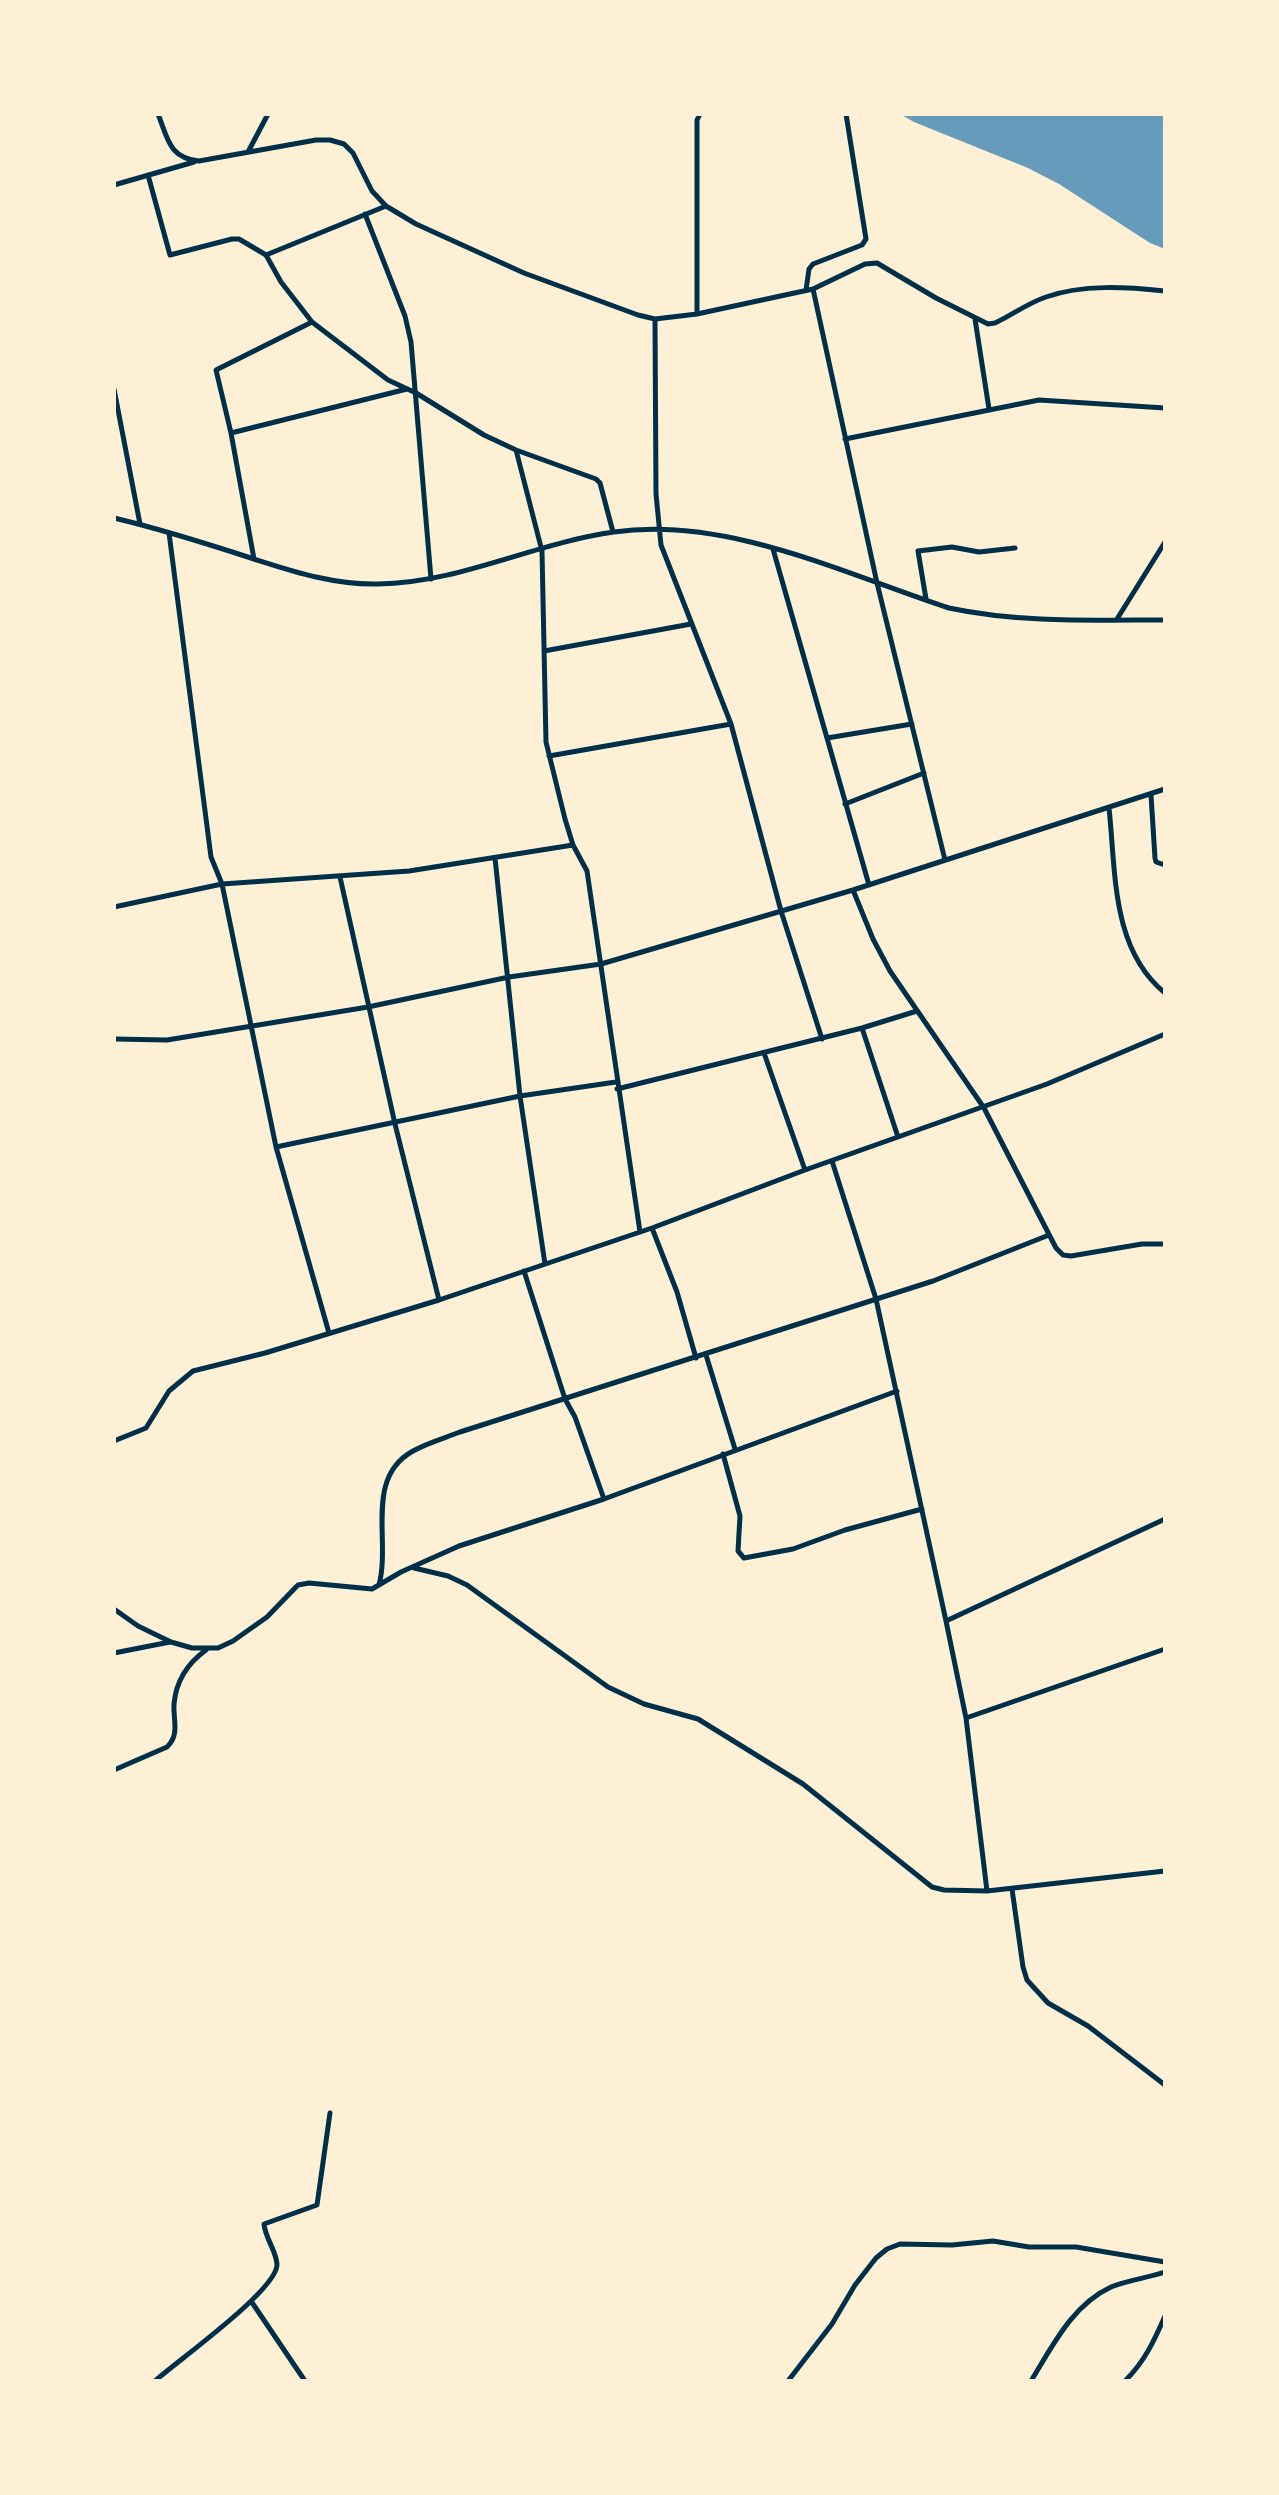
<!DOCTYPE html>
<style>
body{margin:0}
#map{position:relative;width:1279px;height:2495px;overflow:hidden;background:#fdf0d5;font-family:Manrope,sans-serif}
canvas{display:block}
.frame{position:absolute;inset:0;border:116px solid #fdf0d5;pointer-events:none}
</style>
<div id="map">
<canvas width="1279" height="2495"></canvas>
<div class="frame"></div>
</div>
<script>
const ctx = document.querySelector('canvas').getContext('2d');
ctx.lineJoin = 'round';
function fill(path, color) { ctx.fillStyle = color; ctx.fill(path, 'evenodd'); }
function strokePath(path, color, width, dash) { ctx.strokeStyle = color; ctx.lineWidth = width; ctx.lineCap = dash ? 'butt' : 'round'; ctx.setLineDash(dash || []); ctx.stroke(path); }
fill(new Path2D(`
 M900 114H1165V249L1150 243 1059 184 1028 168 914 122Z`), '#669bbc');
strokePath(new Path2D(`
 M158 114C168 139 169 158 199 161L316 140H330L344 144 353 153 372 191 386 206 416 224 524 273 638 315 655 319 697 314 813 289 865 264 877 263 936 298 988 324 995 323C1012 315 1028 303 1046 297 1083 284 1126 287 1165 291
 M248 152 268 114
 M148 175 170 255 232 239H239L266 255 281 282 312 322 388 380 416 393 484 435 516 450 596 479 600 483 613 532
 M114 185 194 162
 M365 214 405 316 411 342 431 579
 M266 255 386 206
 M813 289 877 583 945 860
 M806 290 809 269 813 264 862 245 866 239 846 114
 M697 314V120L700 114
 M655 319 656 494 661 545 731 724 781 911 822 1039
 M975 319 989 409
 M114 389 140 524
 M231 433 407 389
 M845 439 1039 400 1165 408
 M516 450 542 551 546 742 565 819 573 845 587 871 640 1232
 M114 518C161 529 208 544 254 559 295 572 334 585 378 584 460 583 534 543 614 532 727 516 845 574 949 608 1019 623 1094 620 1165 620
 M169 533 211 857 222 884 276 1147 329 1333
 M773 549 869 885
 M254 559 231 433 216 370 312 322
 M926 599 918 551 952 547 979 552 1015 548
 M1117 619 1165 542
 M544 651 691 624
 M827 738 912 724
 M549 756 731 724
 M1151 795 1155 858 1156 862 1165 865
 M845 804 924 773
 M1109 808C1116 872 1111 949 1165 993
 M495 858 520 1096 545 1264
 M340 877 395 1124 439 1300
 M853 890 873 939 890 971 984 1108 1056 1248 1063 1255 1071 1256 1142 1244H1165
 M114 907 222 884 409 871 573 845
 M862 1028 898 1137
 M114 1039 167 1040 368 1007 509 977 601 964 853 890 1165 789
 M764 1053 805 1170
 M617 1089 862 1028 917 1011
 M276 1147 520 1096 616 1082
 M832 1161 876 1299 946 1621 966 1718 987 1891
 M652 1228 677 1292 696 1358
 M524 1271 565 1399 575 1417 604 1499
 M706 1355 735 1449
 M114 1441 146 1428 169 1391 193 1371 265 1353 439 1300 652 1228 805 1170 1047 1084 1165 1034
 M723 1454 740 1516 738 1551 744 1558 793 1549 845 1530 922 1509
 M414 1568 448 1576 467 1585 608 1687 644 1704 698 1719 803 1784 932 1887 944 1890 987 1891 1165 1871
 M379 1585C391 1540 364 1478 413 1451 427 1443 445 1438 460 1432L933 1281 1049 1235
 M114 1609 138 1626 171 1642 192 1648H218L233 1641 267 1617 298 1585 309 1583 372 1589 401 1572 459 1546 604 1499 897 1391
 M946 1621 1165 1519
 M114 1653 170 1642
 M966 1718 1165 1649
 M114 1770 167 1747C180 1735 173 1720 174 1704 176 1681 188 1663 206 1650
 M1012 1889 1023 1967 1027 1980 1048 2003 1088 2026 1165 2085
 M251 2301 305 2381
 M155 2381C177 2361 276 2291 277 2265 277 2252 265 2238 264 2224L317 2205 330 2113
 M788 2381 832 2324 855 2285 876 2258 887 2249 900 2244 952 2245 993 2241 1029 2247H1076L1165 2262
 M1031 2381C1052 2347 1072 2305 1111 2287 1128 2280 1147 2278 1165 2272
 M1125 2381C1145 2361 1154 2341 1165 2316`), '#003049', 5);
</script>
